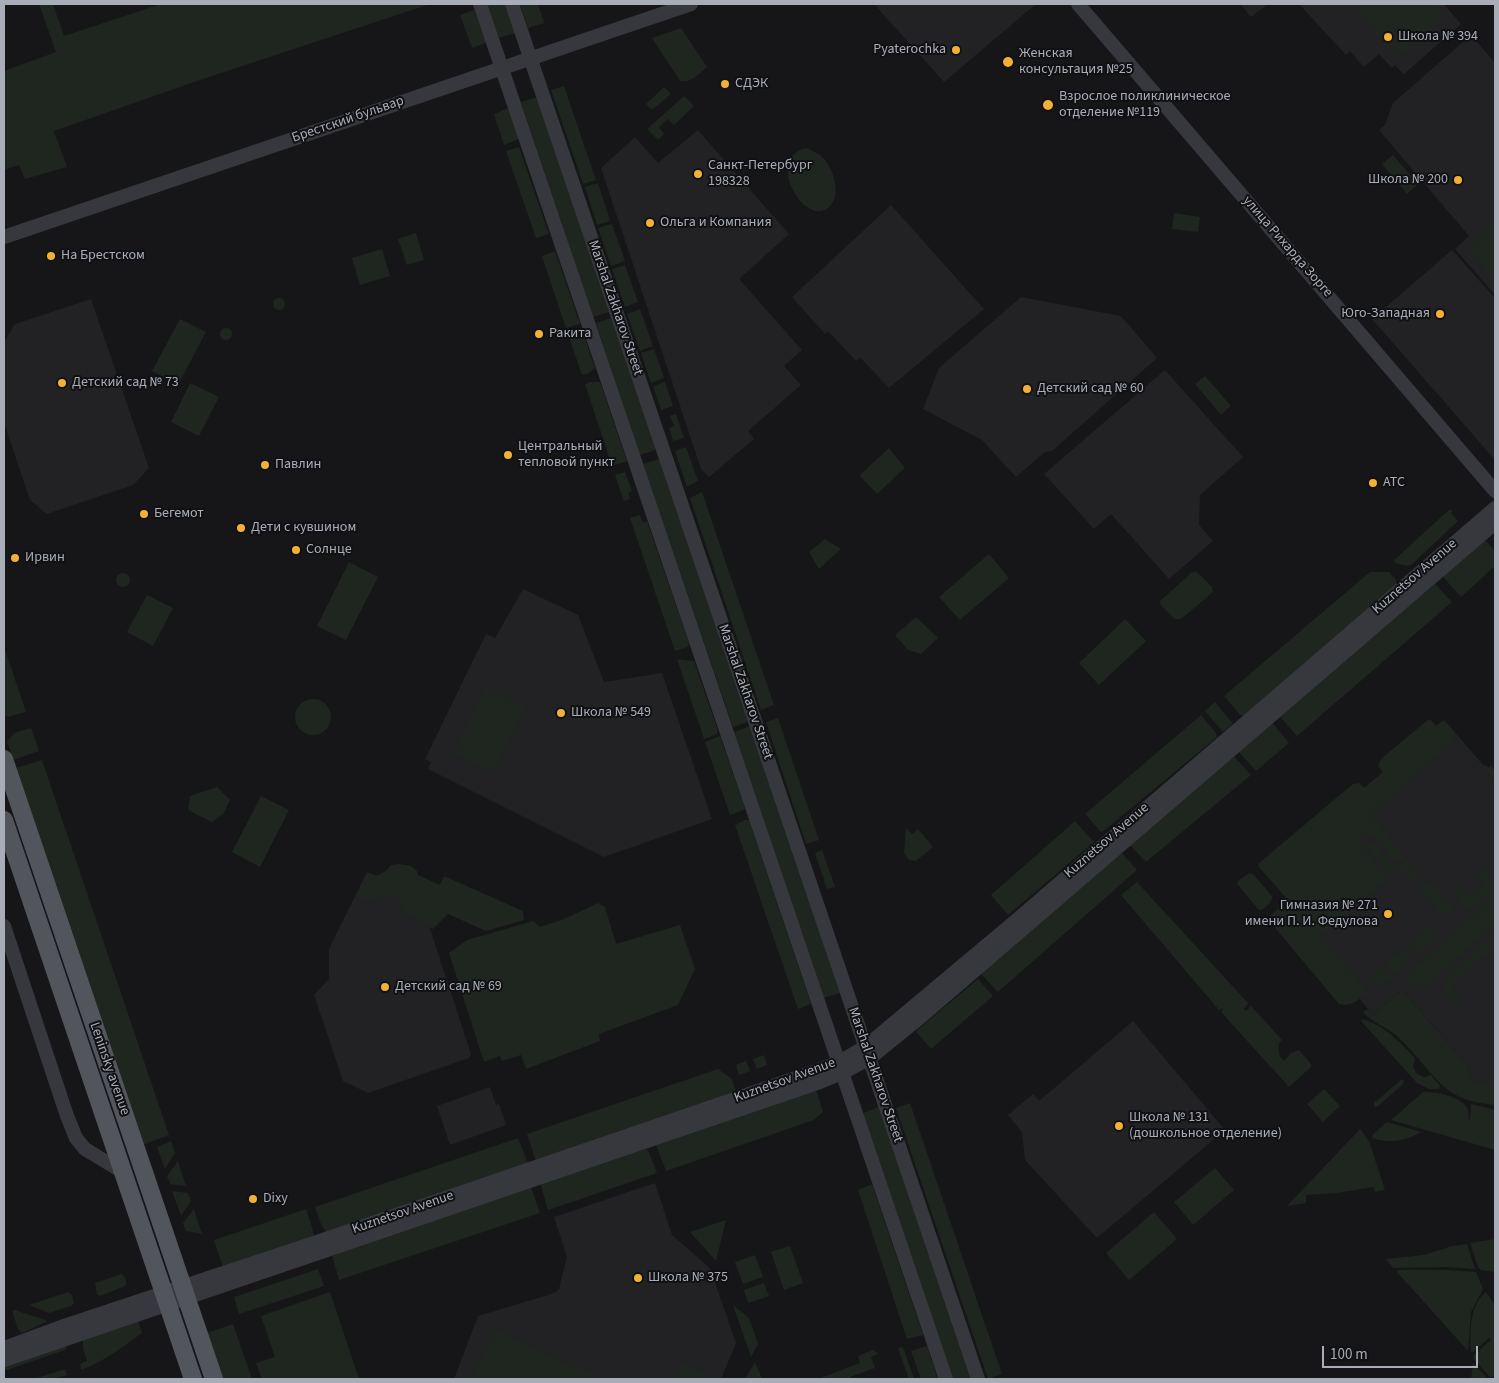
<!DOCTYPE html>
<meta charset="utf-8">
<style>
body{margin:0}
#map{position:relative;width:1499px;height:1383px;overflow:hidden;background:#161618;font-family:"Source Sans 3",sans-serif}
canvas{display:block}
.frame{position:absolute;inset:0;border:5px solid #a8adb8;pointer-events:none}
.scale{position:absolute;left:1322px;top:1346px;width:156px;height:22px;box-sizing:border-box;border:2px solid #a8adb8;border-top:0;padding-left:6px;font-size:15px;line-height:18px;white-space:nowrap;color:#a8adb8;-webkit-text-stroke:4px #111113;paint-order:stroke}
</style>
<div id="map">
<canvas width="1499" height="1383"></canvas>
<div class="frame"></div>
<div class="scale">100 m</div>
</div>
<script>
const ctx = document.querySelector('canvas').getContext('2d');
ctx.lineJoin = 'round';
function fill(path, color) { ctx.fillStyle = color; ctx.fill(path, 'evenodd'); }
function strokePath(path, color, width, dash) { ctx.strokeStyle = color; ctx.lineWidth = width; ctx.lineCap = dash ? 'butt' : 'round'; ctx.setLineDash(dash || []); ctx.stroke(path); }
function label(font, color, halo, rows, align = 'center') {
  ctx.font = font + ' "Source Sans 3",sans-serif'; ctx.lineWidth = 4; ctx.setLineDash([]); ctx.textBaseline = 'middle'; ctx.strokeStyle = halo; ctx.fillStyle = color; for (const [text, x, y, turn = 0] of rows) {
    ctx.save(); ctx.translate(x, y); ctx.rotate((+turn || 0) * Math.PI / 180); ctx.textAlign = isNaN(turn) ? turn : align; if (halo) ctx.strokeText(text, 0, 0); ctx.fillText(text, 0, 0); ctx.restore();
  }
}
fill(new Path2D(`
 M874 4H1036L944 82Z
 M1240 4H1268L1251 17Z
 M1299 4H1444L1461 24 1404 74 1395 65 1392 68 1379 54 1364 67 1350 51 1346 55Z
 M1472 40 1477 42 1495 63V295L1455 249 1469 236 1379 130 1385 125 1393 103 1463 42Z
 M698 130 789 234 739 279 802 350 784 366 801 385 748 431 754 439 709 477 701 469 601 168 635 137 658 163Z
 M891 205 984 309 889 388 860 357 856 361 828 331 825 334 792 297Z
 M1452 250 1495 298V460L1372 319Z
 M1021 297 1121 316 1157 358 1052 451 1045 452 1016 477 982 440 923 409 939 368Z
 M91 299 149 468 133 485 47 514 30 500 4 423V342L15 324Z
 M1165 370 1243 457 1200 495 1199 525 1213 541 1169 579 1111 514 1094 529 1044 474Z
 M523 589 578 615 604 682 662 673 712 819 604 857 428 769 431 762 425 759 486 634 495 638Z
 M1443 721 1495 782V1102H1491L1469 1076 1470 1068 1402 990 1373 1015 1354 992 1292 904 1265 873Z
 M367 872 418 892 471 1054 469 1058 368 1093 343 1081 314 995 329 979V949Z
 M1133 1021 1225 1130 1097 1238 1025 1160 1022 1132 1008 1115 1033 1094 1039 1101Z
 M490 1087 496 1105 499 1104 506 1125 450 1145 437 1106Z
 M655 1183 672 1235 710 1268 736 1343 721 1379H454L478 1316 548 1295 556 1292 559 1289 567 1257 554 1217Z`), '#222225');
fill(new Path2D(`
 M39 4H53L64 36 161 4H426L427 5 197 81 54 131 67 167 25 179 19 165 4 170V71L56 52Z
 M487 4H505L515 33 499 38Z
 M520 4H538L544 23 528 28Z
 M1352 4H1434L1445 17 1398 57Z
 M474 10 486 43 472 48 460 15Z
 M681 28 707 67C699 74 691 83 680 81L652 38Z
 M564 86 596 180 583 184 551 90Z
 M664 87 671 94 652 110 646 104Z
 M684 96 694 106 674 125 668 119 659 127 664 134 658 140 647 129Z
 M537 97 609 312 593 317 521 102Z
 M508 108 519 139 504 145 494 114Z
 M519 147 549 234 536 238 506 151Z
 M806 148C812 150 818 153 823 158 834 169 842 195 829 207 805 229 764 158 806 148Z
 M1393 155 1418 184 1407 194 1382 164Z
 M598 183 610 221 597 225 585 187Z
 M1174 213 1200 217 1198 232 1172 229Z
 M1495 222V280L1467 249Z
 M612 224 625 261 611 266 598 228Z
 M416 233 424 260 407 265 398 239Z
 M382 249 390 276 360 285 352 258Z
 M555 251 580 324 566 328 542 256Z
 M625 265 638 302 625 307 612 269Z
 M273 304a6 6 0 1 1 12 0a6 6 0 1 1-12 0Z
 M640 309 653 346 640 351 627 314Z
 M611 318 656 450 640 455 596 323Z
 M180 319 206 332 178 385 152 371Z
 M220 334a6 6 0 1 1 12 0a6 6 0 1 1-12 0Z
 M582 330 595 368 589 373 582 375 568 334Z
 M654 349 664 378 651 383 641 353Z
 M1205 376 1231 406 1221 415 1195 384Z
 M590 382H600L627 461 612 466 585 384Z
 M665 382 673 406 661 410 653 386Z
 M190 383 219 397 199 436 171 422Z
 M676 414 684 438 673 441 669 428 674 426 670 416Z
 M686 447 698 481 687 487 675 451Z
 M889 448 905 468 877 494 861 477V474Z
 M659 459 748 722 733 727 643 464Z
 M625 472 632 491 628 493 630 499 624 501 615 475Z
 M702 492 774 705 761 710 690 498Z
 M1450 509 1452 511 1451 513 1458 521 1411 565 1407 566 1396 563 1394 560Z
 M640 515 643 523 647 521 689 643 688 647 675 651 630 518Z
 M825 539 841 549 819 569 809 552Z
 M1484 539 1495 551V566L1461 597 1442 576Z
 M989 554 1009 578 960 620 939 597Z
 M349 562 378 577 346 640 317 626Z
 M1196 571 1212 587 1213 592 1181 619H1174L1161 605 1160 601 1191 573Z
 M1370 572H1389L1396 580V586L1246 715H1240L1224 696Z
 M116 580a7 7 0 1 1 14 0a7 7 0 1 1-14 0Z
 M1435 584 1452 602 1297 736 1279 716Z
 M147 595 173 608 153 646 127 632Z
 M916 617 938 638 921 654 908 650 895 635Z
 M1125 619 1146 641 1099 685 1079 663Z
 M4 647 26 712 7 717 4 714Z
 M677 659 694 661 718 731 717 732V734L704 739Z
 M486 687 526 707 493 773 454 754Z
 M295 717a18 18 0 1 1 36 0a18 18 0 1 1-36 0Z
 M1215 702 1233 724 1223 732 1205 711Z
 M1201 715 1216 733 1217 737 1105 830 1101 832 1085 814Z
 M778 718 819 840 806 844 766 722Z
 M1430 719 1436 726 1444 720 1484 766 1486 765 1489 768 1491 766 1495 771V782L1455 736 1453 742 1371 815 1404 854 1403 857 1396 863 1374 836 1366 837 1362 841 1361 846 1388 878 1320 936 1368 992C1359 1000 1351 1007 1339 1004L1271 923 1270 916 1288 900 1258 866 1259 863 1353 784 1359 783 1364 788 1383 772 1378 766 1381 759 1425 722Z
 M1271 721 1289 743 1256 771 1237 750Z
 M750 726 840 993 824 998 734 732Z
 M31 728 39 751 13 760 7 741 14 733Z
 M720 736 745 808 744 810 730 815 705 742Z
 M1233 755 1251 775 1146 862 1129 844Z
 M42 760 169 1135 142 1145 16 768Z
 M217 787 230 800 224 813 212 822 188 810 190 796Z
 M261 796 289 810 260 867 232 852Z
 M745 820H749L811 1004 798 1009 735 825Z
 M1075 821 1094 842 1008 915 991 895Z
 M906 828 912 834 918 829 933 847 916 861 909 860 904 853Z
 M1371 841 1395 869 1396 873 1392 876 1366 846Z
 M822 850 835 887 827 889 815 853Z
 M1121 852 1137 870 998 992 980 973Z
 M1406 860H1409L1420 875 1413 883 1398 866Z
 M400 864 411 866 417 871 418 875 440 885 444 876 523 911 524 920 486 931 448 914 433 929 421 923 407 913 393 895C381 895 374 902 361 900L359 893C363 887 367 881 374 877 382 873 385 873 391 865Z
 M1479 867 1483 868C1488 873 1495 881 1495 888L1469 912 1453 893 1456 883 1468 897 1484 883 1474 871Z
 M1249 873 1253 874 1272 896C1272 903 1265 909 1259 910L1237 884 1238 881Z
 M1137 882 1248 1003 1244 1009 1246 1011 1251 1006 1282 1040 1279 1043C1278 1051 1278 1056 1284 1061L1291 1053 1299 1050 1311 1064V1067L1289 1087 1221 1012 1223 1010 1222 1008 1219 1010 1121 895Z
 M1426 882 1434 885 1456 910 1452 912H1440L1417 887Z
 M1494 896 1495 925 1418 993 1407 980 1408 974Z
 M598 903 605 907 616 944 680 925 695 969 678 1005 599 1034 600 1041 526 1069 521 1055 502 1061 500 1056 484 1062 449 953 467 940 533 921 540 927 564 919Z
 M1433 924 1441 935 1416 957 1407 946Z
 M1495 934V946L1451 986 1463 1000 1457 1005 1444 988V980Z
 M1403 949 1412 960 1396 975 1386 964Z
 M1383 966 1393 977 1381 987 1371 976Z
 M978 979 993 996 931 1049 917 1033V1030Z
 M1402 990 1470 1068 1469 1076 1478 1086 1489 1082 1495 1088V1105C1480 1103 1464 1101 1451 1092 1433 1080 1415 1052 1397 1036 1387 1027 1372 1023 1363 1012L1368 1009 1373 1015Z
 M1362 1019C1384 1025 1400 1042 1415 1058L1413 1067 1417 1074 1424 1077 1431 1075 1440 1086 1439 1089H1429L1417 1083 1361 1021Z
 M764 1055 767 1065 757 1069 753 1059Z
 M746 1061 750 1071 739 1075 736 1065Z
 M718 1069 732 1079 736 1092 536 1161 527 1134Z
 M1402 1079 1404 1082 1402 1085 1378 1106 1376 1107 1374 1105V1103Z
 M1324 1089 1340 1106 1323 1122 1307 1104Z
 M816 1090 823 1112 814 1120 666 1171 656 1145Z
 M1423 1092C1435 1091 1461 1096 1467 1108 1469 1111 1468 1116 1469 1120L1470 1119 1471 1104 1495 1110V1150L1391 1120Z
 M910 1103 1002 1374 988 1379 896 1108Z
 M879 1107 971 1379H953L863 1113Z
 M1387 1122 1421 1132C1405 1141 1390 1144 1373 1138L1372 1135Z
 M1360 1129 1369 1141 1385 1190 1375 1192 1373 1187 1337 1193 1306 1195V1203L1287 1206Z
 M518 1138 528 1163 326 1232 321 1224 315 1207Z
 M171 1141 175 1153 165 1169 157 1147Z
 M645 1149 648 1150 657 1173 548 1210 541 1186V1184Z
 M178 1161 186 1186 170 1184 167 1176Z
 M1215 1168 1234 1190 1193 1225 1174 1202Z
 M872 1184 923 1335 907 1339 858 1190Z
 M531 1187 540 1213 339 1280 332 1255Z
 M172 1191 188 1193 191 1201 181 1216Z
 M194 1209 202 1234 186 1231 183 1223Z
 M306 1209 312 1227 314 1237 223 1267 214 1240Z
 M1154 1212 1177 1239 1129 1280 1106 1253Z
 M726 1220 716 1261 690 1232Z
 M1495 1239V1272L1481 1270 1478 1267 1470 1243Z
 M1467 1244 1475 1269 1445 1267 1393 1268 1386 1259 1424 1255 1452 1246Z
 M790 1246 803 1283 784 1290 771 1252Z
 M755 1255 763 1277 743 1284 735 1262Z
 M318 1269 324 1286 239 1314 234 1297Z
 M1398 1270H1446L1476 1272 1483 1289 1471 1312 1468 1351 1397 1272Z
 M121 1274C125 1276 128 1282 125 1286L100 1296 97 1294 95 1283Z
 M764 1283 769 1296 748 1303 744 1290Z
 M68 1292 72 1295 74 1303 71 1306 49 1313 29 1305Z
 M330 1292 359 1379H262L256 1363 275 1357 261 1316Z
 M1486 1292 1495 1305V1375L1491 1378 1473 1358 1474 1355 1491 1340 1489 1338 1473 1352H1471C1470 1332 1469 1306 1486 1292Z
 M733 1305 749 1318 758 1344 751 1357Z
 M15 1310 48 1321 22 1333 18 1329 12 1311Z
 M138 1321 142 1333C123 1347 103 1362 81 1370L80 1364 87 1361 83 1348V1340Z
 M233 1324 252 1379H222L207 1333Z
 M494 1329 593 1375 591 1379H471Z
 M64 1346 67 1348 65 1350 4 1371V1366Z
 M927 1346 938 1379H921L911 1351Z
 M903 1347 914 1379H909L898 1348Z
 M873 1350 878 1354 871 1357 875 1368 850 1377 851 1379H818L860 1363 858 1356Z
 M684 1362 708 1375 705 1379H675Z
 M755 1362 762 1379H745Z
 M1473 1363 1474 1364 1488 1379H1471Z
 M65 1369 67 1375 53 1379H34Z`), '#1e261f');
strokePath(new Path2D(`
 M480 4 946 1379
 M512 4 978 1379
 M1078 4 1495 491
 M4 237 691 4
 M4 926 67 1116 76 1138 85 1149 123 1172
 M4 1348 58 1328 320 1241 816 1071 839 1062 865 1047 1013 923 1495 508
 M4 1360 820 1082 842 1073 870 1058 923 1015 1495 523`), '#37383d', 14);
strokePath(new Path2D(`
 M4 759 214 1379
 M4 820 193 1379`), '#53555c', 18);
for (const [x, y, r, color] of [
 [1388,37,5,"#f2b134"],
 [956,50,5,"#f2b134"],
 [1008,62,6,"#f2b134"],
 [725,84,5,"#f2b134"],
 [1048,105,6,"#f2b134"],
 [698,174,5,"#f2b134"],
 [1458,180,5,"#f2b134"],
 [650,223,5,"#f2b134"],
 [51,256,5,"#f2b134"],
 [1440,314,5,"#f2b134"],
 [539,334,5,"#f2b134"],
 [62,383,5,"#f2b134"],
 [1027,389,5,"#f2b134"],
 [508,455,5,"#f2b134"],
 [265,465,5,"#f2b134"],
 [1373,483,5,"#f2b134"],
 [144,514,5,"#f2b134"],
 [241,528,5,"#f2b134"],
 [296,550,5,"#f2b134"],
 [15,558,5,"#f2b134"],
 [561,713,5,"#f2b134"],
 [1388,914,5,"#f2b134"],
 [385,987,5,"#f2b134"],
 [1119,1126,5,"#f2b134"],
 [253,1199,5,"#f2b134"],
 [638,1278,5,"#f2b134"]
]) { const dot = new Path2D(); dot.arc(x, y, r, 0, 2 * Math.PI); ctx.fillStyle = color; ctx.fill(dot); strokePath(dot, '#111113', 2); }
label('14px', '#a8adb8', '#111113', [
 ["Школа № 394",1398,37],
 ["Pyaterochka",946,50,"right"],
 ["Женская",1019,54],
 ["консультация №25",1019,70],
 ["СДЭК",735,84],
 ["Взрослое поликлиническое",1059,97],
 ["отделение №119",1059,113],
 ["Санкт-Петербург",708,166],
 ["198328",708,182],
 ["Школа № 200",1448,180,"right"],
 ["Ольга и Компания",660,223],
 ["На Брестском",61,256],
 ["Юго-Западная",1430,314,"right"],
 ["Ракита",549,334],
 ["Детский сад № 73",72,383],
 ["Детский сад № 60",1037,389],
 ["Центральный",518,447],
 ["тепловой пункт",518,463],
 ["Павлин",275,465],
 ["АТС",1383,483],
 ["Бегемот",154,514],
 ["Дети с кувшином",251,528],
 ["Солнце",306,550],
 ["Ирвин",25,558],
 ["Школа № 549",571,713],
 ["Гимназия № 271",1378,906,"right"],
 ["имени П. И. Федулова",1378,922,"right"],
 ["Детский сад № 69",395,987],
 ["Школа № 131",1129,1118],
 ["(дошкольное отделение)",1129,1134],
 ["Dixy",263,1199],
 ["Школа № 375",648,1278]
], 'left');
label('14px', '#a8adb8', '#111113', [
 ["Брестский бульвар",348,120,-19],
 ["улица Рихарда Зорге",1287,247,49],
 ["Marshal Zakharov Street",615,308,71],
 ["Kuznetsov Avenue",1415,577,-41],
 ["Marshal Zakharov Street",745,692,71],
 ["Kuznetsov Avenue",1107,841,-41],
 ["Leninsky avenue",109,1069,71],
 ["Marshal Zakharov Street",875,1075,71],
 ["Kuznetsov Avenue",785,1081,-20],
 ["Kuznetsov Avenue",403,1213,-19]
]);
</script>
